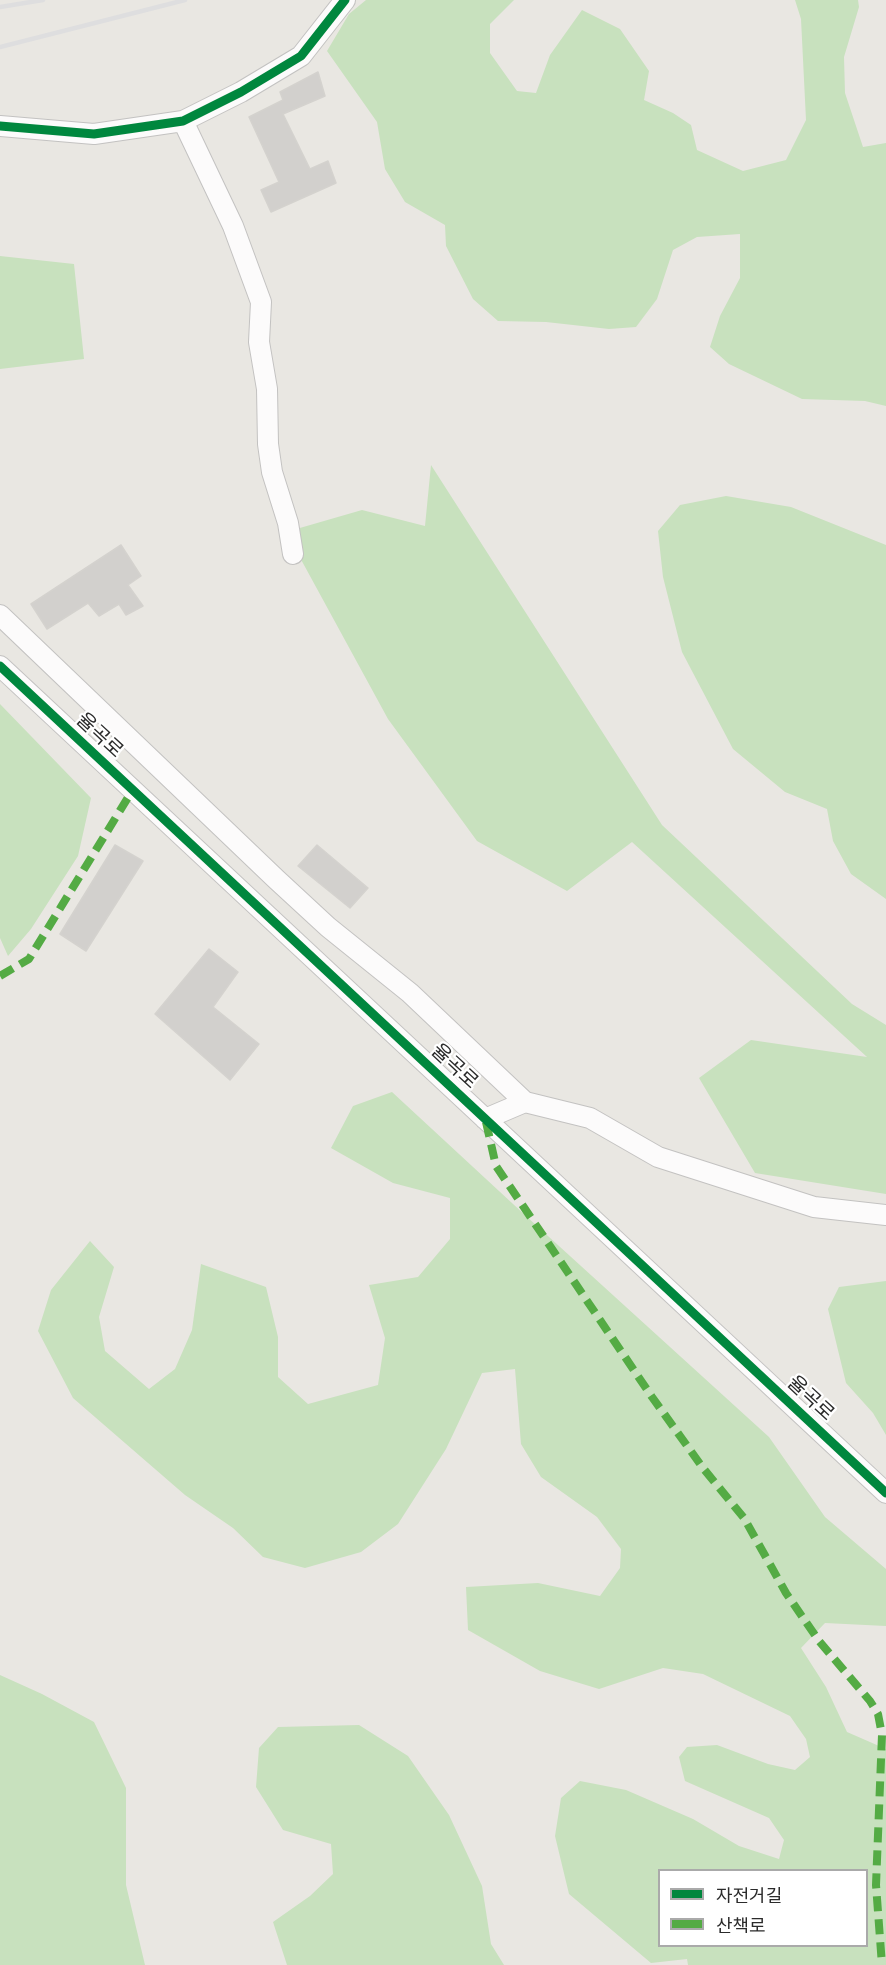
<!DOCTYPE html>
<meta charset="utf-8">
<style>
body{margin:0}
#map{position:relative;width:886px;height:1965px;overflow:hidden;background:#e9e7e2;font-family:Ubuntu,"Noto Sans KR",sans-serif}
canvas{display:block}
.legend{position:absolute;left:658px;top:1869px;width:210px;height:78px;box-sizing:border-box;background:#fff;border:2px solid #aaa;margin:0;padding:8px 10px;list-style:none;font-size:18px;color:#2b2b2b}
.legend li{display:flex;align-items:center;gap:12px;height:30px}
.legend b{width:30px;border:2px solid #aaa}
</style>
<div id="map">
<canvas width="886" height="1965"></canvas>
<ul class="legend">
<li><b style="height:8px;background:#00873e"></b>자전거길</li>
<li><b style="height:8px;background:#54ab44"></b>산책로</li>
</ul>
</div>
<script>
const ctx = document.querySelector('canvas').getContext('2d');
ctx.lineJoin = 'round';
function fill(path, color) { ctx.fillStyle = color; ctx.fill(path, 'evenodd'); }
function strokePath(path, color, width, dash) { ctx.strokeStyle = color; ctx.lineWidth = width; ctx.lineCap = dash ? 'butt' : 'round'; ctx.setLineDash(dash || []); ctx.stroke(path); }
function label(font, color, halo, rows, align = 'center') {
  ctx.font = font + ' Ubuntu,"Noto Sans KR",sans-serif'; ctx.lineWidth = 4.5; ctx.setLineDash([]); ctx.textBaseline = 'middle'; ctx.strokeStyle = halo; ctx.fillStyle = color; for (const [text, x, y, turn = 0] of rows) {
    ctx.save(); ctx.translate(x, y); ctx.rotate((+turn || 0) * Math.PI / 180); ctx.textAlign = isNaN(turn) ? turn : align; if (halo) ctx.strokeText(text, 0, 0); ctx.fillText(text, 0, 0); ctx.restore();
  }
}
fill(new Path2D(`
 M366 0H514L490 24V53L517 91 536 93 550 55 582 10 620 29 649 71 644 100 673 113 691 125 697 150 743 171 786 160 806 120 801 19 795 0H858L859 7 844 57 845 93 863 147 886 143V406L865 401 802 399 729 364 710 347 720 316 740 278V234L697 237 673 250 657 299 636 327 609 329 546 322 498 321 473 299 446 246 445 225 405 202 385 169 377 122 327 51 349 14Z
 M0 256 74 264 84 359 0 369Z
 M431 465 662 825 852 1004 886 1025V1194L755 1173 699 1078 751 1040 867 1057 632 842 567 891 477 841 388 719 286 532 362 510 425 526Z
 M726 496 791 507 886 545V899L851 874 833 841 827 809 785 792 733 749 682 652 663 577 658 531 680 505Z
 M0 704 91 798 78 856 31 929 8 956 0 938Z
 M392 1092 526 1216 769 1437 825 1517 886 1569V1626L825 1623 801 1648 826 1687 847 1732 886 1749V1965H688L687 1959 651 1963 569 1894 555 1836 561 1798 580 1781 626 1790 693 1819 739 1846 779 1859 784 1840 769 1818 685 1781 679 1757 687 1747 717 1745 768 1764 795 1770 810 1757 806 1739 790 1716 703 1674 663 1668 599 1689 540 1671 468 1630 466 1587 538 1583 600 1596 620 1568 621 1549 597 1517 541 1477 521 1444 515 1369 482 1373 446 1449 398 1524 361 1552 305 1568 263 1557 233 1528 185 1495 73 1398 38 1331 51 1290 90 1241 114 1267 99 1317 105 1351 149 1389 175 1369 192 1330 201 1264 266 1287 278 1337V1377L308 1404 378 1385 385 1338 369 1285 418 1277 450 1239V1198L393 1183 331 1148 353 1106ZM660 1870H866V1946H660Z
 M886 1281V1435L873 1413 846 1383 828 1309 839 1287Z
 M0 1675 42 1694 94 1722 126 1788V1885L145 1965H0Z
 M359 1725 408 1756 449 1815 482 1886 491 1944 504 1965H287L273 1922 310 1896 333 1874 331 1844 283 1830 256 1787 259 1748 278 1727Z`), '#c8e1be');
const building = new Path2D(`
 M318 72 325 96 283 114 310 169 328 161 336 183 271 212 261 190 279 182 249 117 283 100 280 92Z
 M121 545 141 576 128 585 143 606 126 615 119 604 99 616 88 603 47 629 31 604Z
 M115 845 143 861 86 951 60 934Z
 M317 845 368 888 350 908 298 866Z
 M209 949 238 972 213 1007 259 1044 230 1080 155 1014Z`);
fill(building, '#d2d0cd');
strokePath(building, '#d4d2ce', 1.5);
const minor = new Path2D(`
 M183 121 233 226 261 302 259 342 267 389 268 444 272 472 288 523 293 554
 M0 126 94 134 183 121 241 92 301 56 345 0
 M0 615 276 879 328 927 410 993 525 1102
 M0 666 886 1493
 M485 1119 525 1102 590 1118 658 1157 814 1207 886 1215`);
strokePath(minor, '#c3c2c1', 22);
strokePath(minor, '#fcfbfb', 20);
strokePath(new Path2D(`
 M0 7 43 0
 M0 47 185 0`), '#dededf', 4.5);
strokePath(new Path2D(`
 M0 976 29 959 132 791
 M486 1122 496 1166 652 1397 703 1468 744 1518 786 1593 819 1641 870 1701 878 1714 882 1735 876 1885 882 1965`), '#54ab44', 8, [15, 8]);
strokePath(new Path2D(`
 M0 126 94 134 183 121 241 92 301 56 345 0
 M0 666 886 1493`), '#00873e', 9);
label('20px', '#2b2b2b', '#fff', [
 ["율곡로",100,735,43],
 ["율곡로",455,1066,43],
 ["율곡로",811,1398,43]
]);
</script>
